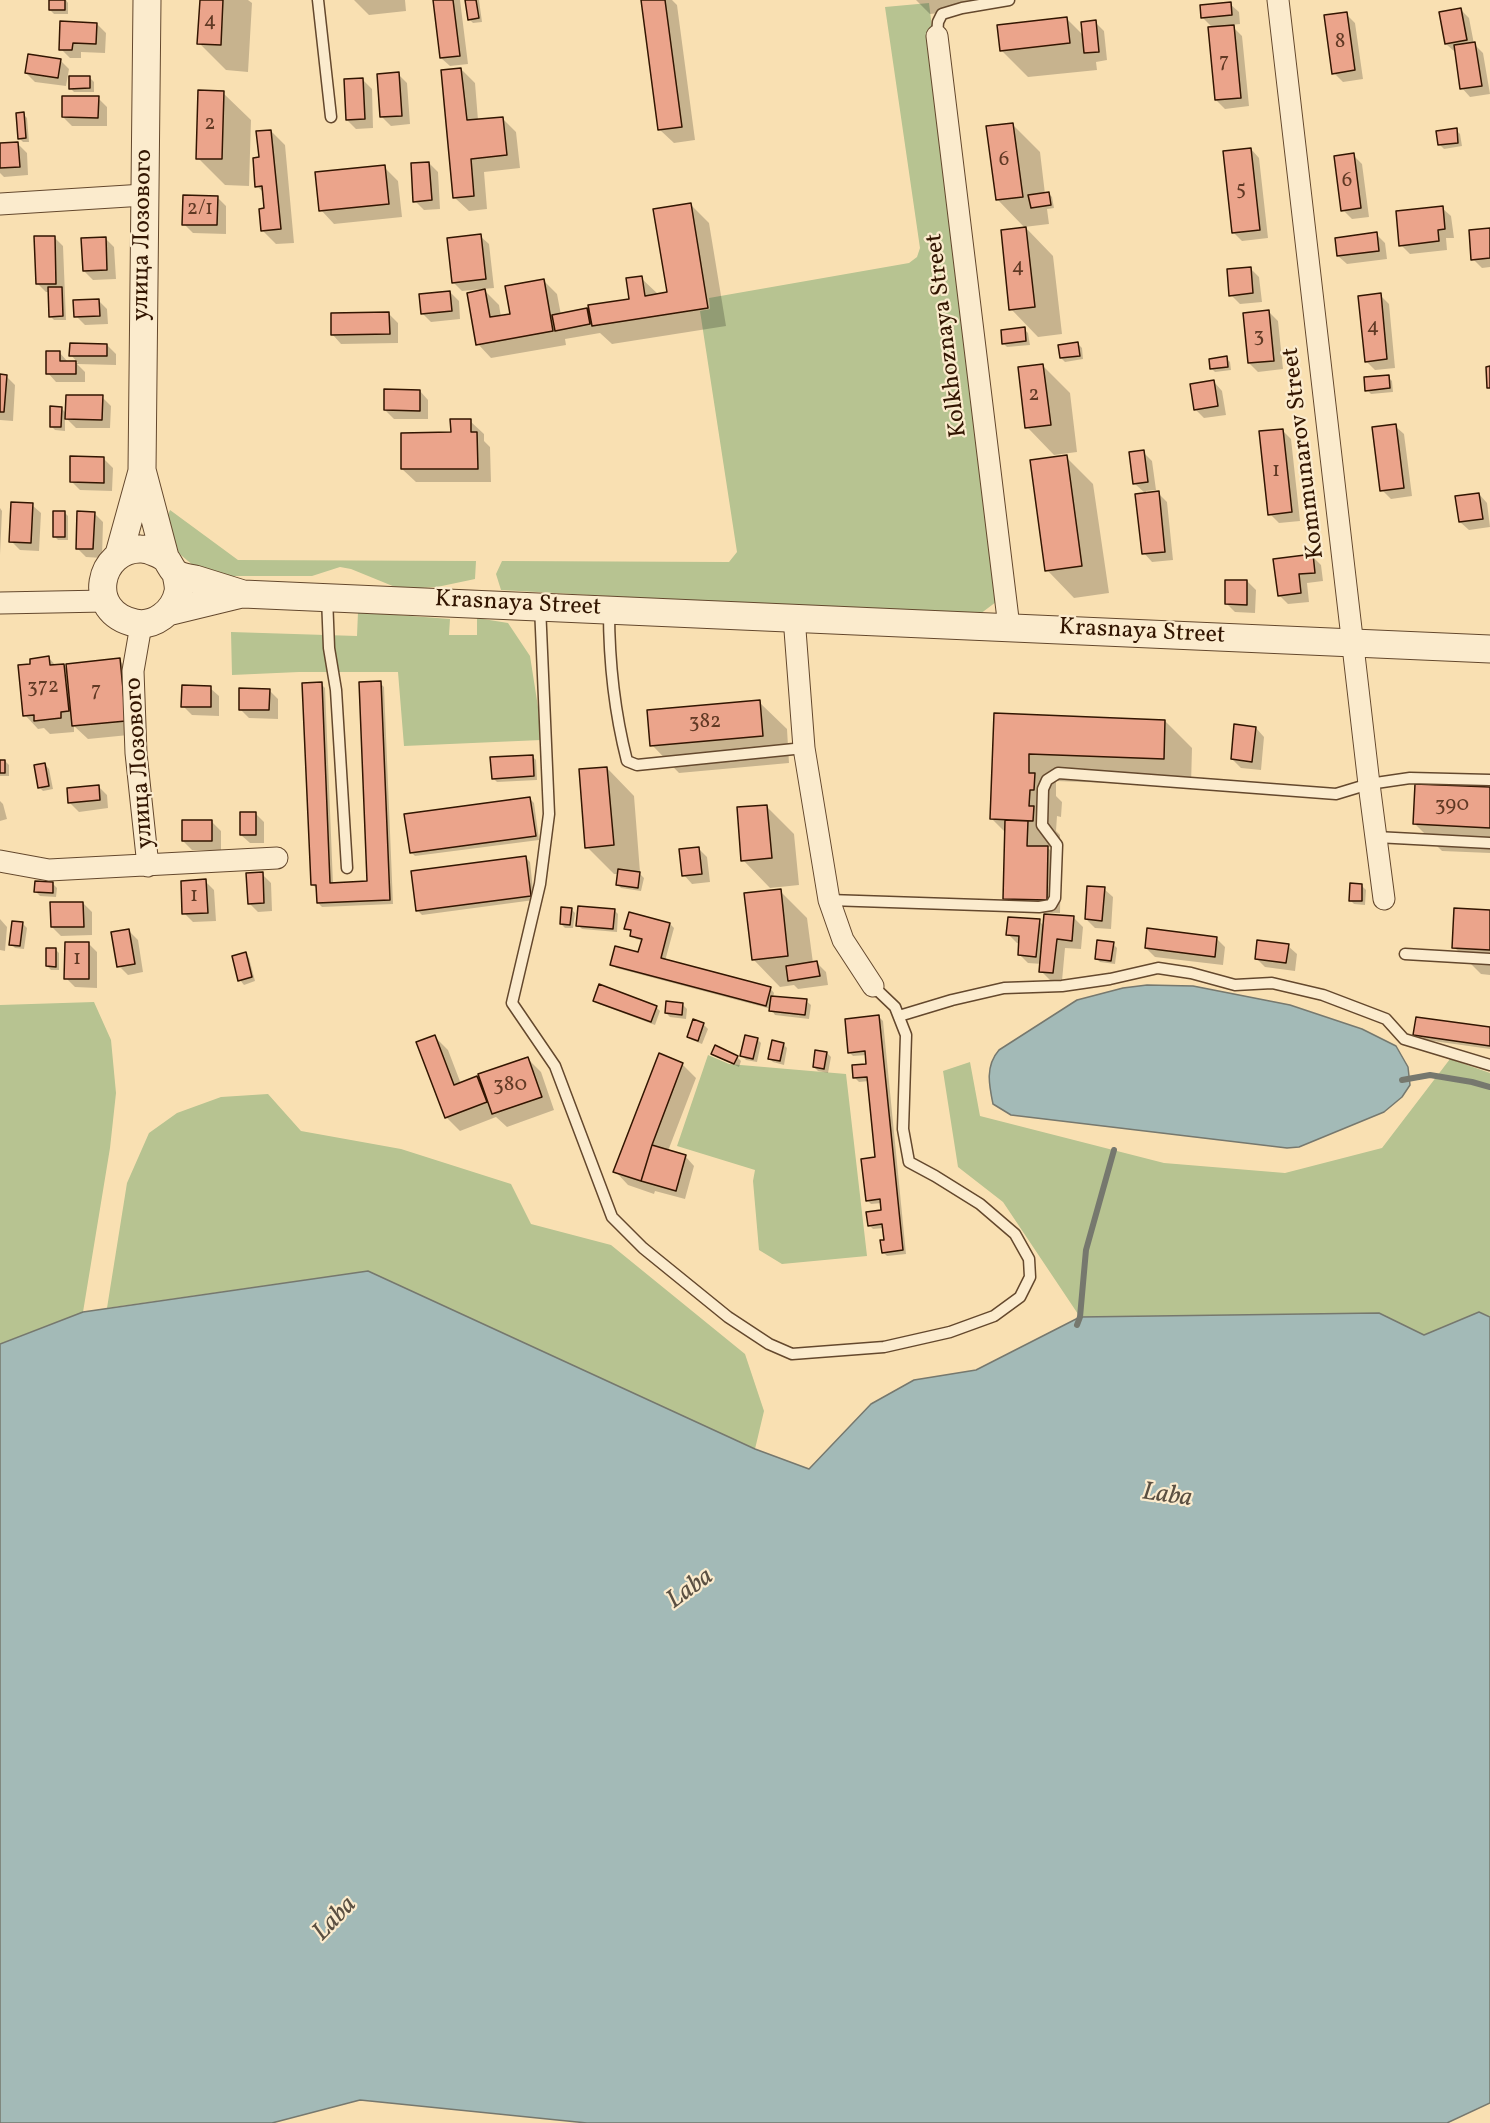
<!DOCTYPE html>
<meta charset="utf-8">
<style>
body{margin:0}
canvas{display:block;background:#f9e0b2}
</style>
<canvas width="1490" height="2123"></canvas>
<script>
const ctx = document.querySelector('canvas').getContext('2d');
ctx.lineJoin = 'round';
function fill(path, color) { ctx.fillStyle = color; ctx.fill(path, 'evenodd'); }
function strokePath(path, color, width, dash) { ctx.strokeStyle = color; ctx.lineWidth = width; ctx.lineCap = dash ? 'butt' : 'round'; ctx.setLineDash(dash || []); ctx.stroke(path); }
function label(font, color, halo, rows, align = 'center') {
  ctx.font = font + ' Vollkorn,serif'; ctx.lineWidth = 4.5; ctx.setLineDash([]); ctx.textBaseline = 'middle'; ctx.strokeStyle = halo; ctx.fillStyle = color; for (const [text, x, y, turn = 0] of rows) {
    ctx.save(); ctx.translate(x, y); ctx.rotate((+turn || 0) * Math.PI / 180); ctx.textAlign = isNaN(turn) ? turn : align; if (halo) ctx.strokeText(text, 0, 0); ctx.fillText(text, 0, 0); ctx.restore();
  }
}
fill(new Path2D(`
 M929 3 961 264 996 602 980 614 716 602 501 590 496 574 502 561 729 562 737 552 700 311 710 309 709 298 909 263 917 257 920 248 885 7Z
 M170 510 238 560 476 561 475 579 437 587 400 589 351 569 340 567 312 576H226L194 566 170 546 164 524Z
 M358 612 450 619 449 635H477V618L508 623 530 656 538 707 541 740 404 746 398 672H299L232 675 231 632 357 636Z
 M94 1002 111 1040 116 1093 110 1148 83 1312 0 1344V1005Z
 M708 1055 729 1064 846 1074 867 1256 782 1264 759 1250 753 1181 755 1170 677 1146Z
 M1450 1059 1490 1073V1317L1479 1312 1424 1335 1379 1313 1080 1317 1003 1202 958 1167 943 1071 970 1062 980 1116 1164 1163 1285 1173 1382 1148Z
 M268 1094 301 1131 401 1149 511 1184 531 1224 611 1245 745 1354 764 1411 755 1449 368 1271 107 1308 127 1183 149 1133 177 1113 221 1097Z`), '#b7c391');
const water = new Path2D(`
 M1147 985 1193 986 1290 1005 1362 1029 1396 1046 1408 1067 1410 1085 1402 1097 1384 1112 1299 1147 1287 1148 1011 1115 993 1104C989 1085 985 1066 999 1050L1077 1000 1123 988Z
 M368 1271 755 1449 809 1469 871 1404 914 1380 976 1370 1080 1317 1379 1313 1424 1335 1479 1312 1490 1317V2103L1447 2123H587L360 2100 272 2123H0V1344L83 1312Z`);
fill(water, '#a3bab7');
strokePath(water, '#76786e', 1.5);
fill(new Path2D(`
 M51 0H66L68 3V14H54L50 10Z
 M201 0H248L252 3 248 72 226 70 199 43Z
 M354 0H405L406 11 369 15Z
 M434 0H460L468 64 450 66 441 58Z
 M467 0H479L482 22 473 23 469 19Z
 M643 0H672L677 5 695 140 674 143 660 130Z
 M916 0H1001L1002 7 930 14Z
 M1230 4 1239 12 1240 24 1231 25 1242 36 1249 106 1225 109 1216 100 1213 28 1203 18Z
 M1461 10 1469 18 1474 44 1483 53 1490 94 1470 97 1462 88 1455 52 1446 44Z
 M1346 14 1355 23 1363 79 1343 82 1334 73Z
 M1067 19 1084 36 1095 22 1104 31 1107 60 1096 62 1097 70 1028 77 1001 50Z
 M97 24 106 33 105 53 81 52V58H70L61 49Z
 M60 60 69 69 66 86 35 82 26 73Z
 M461 69 475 83 478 120 502 118 516 132 520 168 484 172 487 209 469 211 455 198Z
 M398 74 407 83 410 124 391 126 382 117Z
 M90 78 94 82V92H74L70 88Z
 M363 80 372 89 373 128 356 129 347 120Z
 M223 93 251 120 249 186 225 185 198 158Z
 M98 98 107 107V126H72L63 117Z
 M23 114 27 118 29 142H23L19 138Z
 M1012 124 1040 152 1045 194 1048 193 1052 197 1054 208 1047 209 1049 224 1024 227 997 199Z
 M1456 130 1460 134 1462 146 1444 149 1440 145Z
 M271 131 285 145 294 243 276 244 263 231 265 210 264 193 257 186 261 159Z
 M18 144 27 153 28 175 4 177 0 173V145Z
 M1251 149 1259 158 1268 238 1242 241 1233 232Z
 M1353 155 1362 164 1369 217 1352 219 1343 210Z
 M429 163 438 172 440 209 424 210 415 201Z
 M384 167 398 181 402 217 334 224 321 210Z
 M217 197 226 206V234L193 233 184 224Z
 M691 205 709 223 726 326 612 344 600 333 565 339 566 345 491 358 478 344 482 289 462 291 453 282 480 236 489 244 494 288 483 289 499 305 501 317 512 315 544 281 557 294 561 315 587 310 591 314 631 300 641 278 659 295 668 294Z
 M1442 208 1451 216 1454 238H1446L1447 250 1410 254 1401 245Z
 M1026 228 1053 256 1062 334 1038 337 1011 309Z
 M1490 230V267L1482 268 1473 259Z
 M1376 234 1385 243 1387 259 1347 264 1338 256Z
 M54 237 63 246 66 320H54L50 316V292H46L37 283Z
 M105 238 114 247 116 279 93 280 84 271Z
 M1250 268 1259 277 1262 302 1240 304 1231 295Z
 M450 292 459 301 460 319 431 322 422 313Z
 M1380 295 1389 304 1395 368 1375 370 1366 361Z
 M98 300 107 309 108 324 85 325 76 316Z
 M1269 312 1278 321 1283 369 1258 372 1249 363Z
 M389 314 398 323V343L341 344 333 335Z
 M1024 329 1028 333 1030 345 1007 347 1003 343Z
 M1078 344 1082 348 1083 359 1065 362 1061 358Z
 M107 345 116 354V365L77 364 85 372V382H56L48 373 59 352 68 362 78 363 71 355Z
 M1226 358 1230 362 1231 370 1215 372 1211 368Z
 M1043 366 1070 393 1077 452 1054 455 1027 427Z
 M0 376H6L15 385 13 421 0 420Z
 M1388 377 1392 381 1393 392 1371 394 1367 390Z
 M1214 382 1222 391 1226 415 1204 418 1195 409Z
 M420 391 428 400V419H394L385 410Z
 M102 397 111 406 110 428H76L65 417V431L55 430 51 426 61 408 67 414Z
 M470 421 484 434V441L490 447 491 482H416L402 469Z
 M1395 426 1404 434 1412 496 1391 499 1382 490Z
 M1282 430 1291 439 1300 521 1279 523 1270 514Z
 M1143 452 1152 461 1156 490 1146 491V494L1158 493 1167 502 1173 560 1152 562 1144 553 1146 494 1134 483Z
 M1066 457 1093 484 1109 593 1074 598 1047 570Z
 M104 459 113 468 112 491 80 490 71 481Z
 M1479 494 1487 503 1490 527 1469 530 1460 522Z
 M32 505 41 513 39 551 20 550 11 541Z
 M0 508 2 511 0 555Z
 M64 512 68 516V540H58L54 536Z
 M94 513 103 522 102 558 86 557 77 548Z
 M1312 556 1321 565 1323 581 1307 583 1309 602 1288 604 1279 595Z
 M1247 581 1256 590 1255 613 1235 612 1226 603Z
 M49 658 56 666 63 665 68 670 119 660 133 674 139 734 88 739 74 726V732L50 734 44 728 38 729 25 715 32 665Z
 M380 683 384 687 393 904 322 907 318 903 316 888 312 884 321 684 325 688 333 884 369 882Z
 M210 688 219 696V716L192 715 183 706Z
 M269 690 278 699V719L249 718 240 709Z
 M759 702 787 729 789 763 679 773 652 745Z
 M995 715 1165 721 1192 748 1191 786 1056 781V796L1062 802 1061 817 1057 816 1056 831 1060 835V848L1047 847 1061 861 1060 913 1018 912 1004 898 1006 833 992 819Z
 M1256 728 1264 737 1261 770 1241 768 1232 759Z
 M532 756 536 760 537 780 497 782 493 778Z
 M0 761H5L9 765V776H0Z
 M45 765 49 769 53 789 43 791 39 787Z
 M607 768 634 796 640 872H638L644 878 641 891 621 888 617 884 619 874H614L587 847Z
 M98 786 107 795 108 808 79 812 70 803Z
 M1490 789V853L1442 851 1414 823Z
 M530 799 534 803 539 840 415 856 411 852Z
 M0 801 3 804 7 819 0 821Z
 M766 806 794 834 799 885 770 888 743 860Z
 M255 813 264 822V843H250L241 835Z
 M212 822 221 831V850H192L183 841Z
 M698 848 707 857 710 882 692 884 684 875Z
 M526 858 530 862 534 900 422 915 418 911Z
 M262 874 271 883 272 911 258 912 249 903Z
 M205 881 214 890 216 921 193 922 184 913Z
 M53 884 57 888 56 897 40 896 36 892Z
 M1362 886 1366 890 1365 905 1354 904 1350 900Z
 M1104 889 1113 897 1111 929 1095 928 1086 919Z
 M780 891 807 918 813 963H817L826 972 828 985 798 989 794 985 780 987 753 959Z
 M83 903 92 912V935L61 936 52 927Z
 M571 909 575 913 573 928H565L561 924Z
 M614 910 618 914 617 932 582 929 578 925Z
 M1490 912V975L1481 974 1454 947Z
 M1074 918 1083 927 1081 949 1065 948 1062 981 1050 980 1041 971 1042 964 1028 963 1019 954 1020 944 1017 943 1008 934 1039 921 1045 927Z
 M0 919 7 927 5 951 0 950Z
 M23 924 27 928 24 949 15 948 11 944Z
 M670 924 674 928 665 961 770 988 774 993 773 997 806 1001 811 1005 809 1019 775 1015 771 1009 616 968 612 964 639 954 643 941 636 939 632 935V933L626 928Z
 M129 931 138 940 143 972 128 975 119 966Z
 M1216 938 1225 947 1223 965 1155 957 1146 948Z
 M88 943 97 952V988L75 987 66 978Z
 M1113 944 1117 948 1115 964 1100 962 1096 958Z
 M1288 946 1297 954 1295 971 1265 967 1256 958Z
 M55 949 59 953V970H51L47 966Z
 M245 954 249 958 255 981 244 985 240 980 234 957Z
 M595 1000 656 1007 660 1011 655 1025 599 1004Z
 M683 1005 687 1009 686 1019 670 1017 666 1013Z
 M879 1017 883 1021 906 1254 887 1256 883 1252 885 1241 884 1228 873 1229 869 1225 883 1212 882 1203 871 1204 867 1200 877 1159 869 1081 859 1082 855 1078 868 1065 867 1055 853 1056 849 1052Z
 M694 1021 704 1025 708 1029 702 1044 692 1040 688 1036Z
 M1490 1029V1049L1419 1039 1415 1035Z
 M435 1037 448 1050 461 1084 527 1058 541 1072 554 1110 507 1127 496 1117 460 1131 446 1117Z
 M757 1039 761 1043 757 1062 746 1060 742 1056Z
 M783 1044 787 1048 784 1065 773 1062 769 1058Z
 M713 1053 737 1057 741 1061 739 1067 717 1057Z
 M827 1053 831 1057 828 1073 818 1071 814 1067Z
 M682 1064 696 1078 668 1151 686 1157 694 1166 685 1199 655 1191 654 1194 628 1185 615 1171Z`), '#0003');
strokePath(new Path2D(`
 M1402 1080 1430 1075 1472 1082 1490 1087
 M1077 1325 1080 1317 1086 1250 1114 1150`), '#76786e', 6);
const building = new Path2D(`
 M49 0H65V10H49Z
 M200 0H223L221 45 197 44Z
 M433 0H453L460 56 440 58Z
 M465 0H476L479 18 468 20Z
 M641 0H665L682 127 658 130Z
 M1231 2 1232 15 1201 18 1200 5Z
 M1461 8 1467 40 1445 44 1439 12Z
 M1347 12 1355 70 1332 74 1324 15Z
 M1067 17 1070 43 1000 51 997 25Z
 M1096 20 1099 52 1084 53 1081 22Z
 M60 21 97 23 96 44 73 43 72 50H59Z
 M1234 25 1241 98 1215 100 1208 27Z
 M1475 42 1482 86 1460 89 1454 45Z
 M28 54 61 59 58 78 25 73Z
 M461 68 467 120 503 117 507 155 471 159 474 196 453 198 441 70Z
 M399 72 402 116 380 117 377 74Z
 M69 76H90V88L69 89Z
 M363 78 365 119 346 120 344 79Z
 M198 90 224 91 222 159H196Z
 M62 96H99L98 118 62 117Z
 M24 112 26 138 18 139 16 113Z
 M1013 123 1023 197 996 200 986 126Z
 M1457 128 1458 143 1438 145 1436 131Z
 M271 130 281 229 261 231 259 209 264 208 262 186 255 187 253 158 259 157 256 131Z
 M18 142 20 167 0 168V143Z
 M1251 148 1260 230 1232 233 1223 151Z
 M1354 153 1361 208 1341 211 1334 156Z
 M429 162 432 200 413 202 411 163Z
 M385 165 389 204 319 211 315 172Z
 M1049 192 1051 205 1031 208 1028 195Z
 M183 195 218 196 217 225H182Z
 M691 203 708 308 592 326 588 305 629 299 626 278 642 276 645 296 667 292 653 209Z
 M1443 206 1445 229 1438 230 1439 241 1399 246 1396 211Z
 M1026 227 1035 307 1009 310 1001 230Z
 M1490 228V258L1471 260 1469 230Z
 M1377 232 1379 251 1337 256 1335 238Z
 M481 234 486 279 452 283 447 238Z
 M34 236H55L56 284H36Z
 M106 237 107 270 83 271 81 238Z
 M1251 267 1253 293 1229 296 1227 269Z
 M544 279 553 331 476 345 467 293 485 289 490 317 510 314 505 286Z
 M48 287H62L63 316 49 317Z
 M450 291 452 311 421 314 419 294Z
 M1381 293 1387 359 1365 362 1358 296Z
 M99 299 100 316 74 317 73 300Z
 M587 308 590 324 555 331 552 315Z
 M1269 310 1274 361 1248 363 1243 313Z
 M389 312 390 334 331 335V313Z
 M1025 327 1026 341 1002 344 1001 330Z
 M1078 342 1080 356 1060 358 1058 345Z
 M70 343 107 344V356H69Z
 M46 351H60V361H76V374H46Z
 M1227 356 1228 367 1210 369 1209 359Z
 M1043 364 1051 425 1025 428 1018 367Z
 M1490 366V388H1487L1486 367Z
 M0 374 7 375 4 412H0Z
 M1389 375 1390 388 1365 391 1364 377Z
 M1214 380 1218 406 1194 410 1190 384Z
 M384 389 420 390V411L384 410Z
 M66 395H103L102 420 65 419Z
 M50 406 62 407 61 427H50Z
 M450 419H471V432H477L478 469H401V433L451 432Z
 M1396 424 1404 488 1380 491 1372 427Z
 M1283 429 1292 512 1268 515 1259 431Z
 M1144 450 1148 482 1133 484 1129 452Z
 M1067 455 1082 566 1045 571 1030 460Z
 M70 456 104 457V483L70 482Z
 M1159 491 1165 552 1142 554 1135 494Z
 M1479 493 1483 519 1459 522 1455 496Z
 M11 502 33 503 31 543 9 542Z
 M53 511H65V537H53Z
 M77 511 95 512 93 549H76Z
 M1313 554 1315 573 1299 574 1301 593 1278 596 1273 559Z
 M1225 580H1247V605L1225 604Z
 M49 656 50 665 64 664 69 711 61 712V718L34 721V715L23 716 18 665 30 664V659Z
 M120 658 126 721 72 726 66 664Z
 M381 681 390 900 317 903 316 885H311L302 683 322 682 330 883 367 881 359 682Z
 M182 685 211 686V707H181Z
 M239 688 270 689 269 710H239Z
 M760 700 763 736 650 746 647 710Z
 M994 713 1165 720 1164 759 1029 754V773H1035L1034 790H1030L1029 806H1034L1033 821 990 819Z
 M1234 724 1256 727 1252 762 1231 759Z
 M533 755 534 776 492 779 490 757Z
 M0 760H5V773H0Z
 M45 763 49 786 38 788 34 765Z
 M607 767 614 845 585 848 579 769Z
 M1415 784 1490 787V828L1413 824Z
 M99 785 100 800 68 803 67 788Z
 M530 797 536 836 410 853 404 814Z
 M767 805 772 858 741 861 737 807Z
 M240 812H256V835H240Z
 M182 820H212V841H182Z
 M1005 820 1028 821 1027 846H1048L1047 900 1003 899Z
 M699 847 702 874 682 876 679 849Z
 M526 856 531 896 416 911 411 871Z
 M618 869 640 872 638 888 616 885Z
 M263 872 264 903 248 904 246 873Z
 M206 879 208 913 182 914 181 881Z
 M35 881 53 882V893L34 892Z
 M1350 883 1362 884V901H1349Z
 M1087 886 1105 887 1102 921 1085 919Z
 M781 889 788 956 752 960 744 893Z
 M50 902H83L84 927H51Z
 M578 906 615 909 613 929 576 926Z
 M561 907 572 908 570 925 560 924Z
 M1454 908 1490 910V950L1452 948Z
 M629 912 670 923 661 958 771 987 766 1006 610 965 615 946 638 952 642 939 630 936 631 930 624 929Z
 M1044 914 1074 916 1072 941 1057 939 1053 973 1039 972Z
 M1008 917 1040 919 1036 957 1018 955 1019 936 1006 935Z
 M12 921 23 922 20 946 9 945Z
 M1147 928 1217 937 1215 957 1145 948Z
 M129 929 135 964 117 967 111 932Z
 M1097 940 1114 942 1111 961 1095 959Z
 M1257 940 1289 944 1286 963 1255 959Z
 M65 942H89V979H64Z
 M46 948H56V967L46 966Z
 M246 952 252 977 238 981 232 956Z
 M817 961 820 976 788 981 786 966Z
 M599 984 657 1006 651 1022 593 1001Z
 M771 996 807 999 805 1015 769 1011Z
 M666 1001 683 1003 682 1015 665 1013Z
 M879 1015 903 1250 882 1253 880 1240H884L882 1224 868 1226 866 1212 881 1210 880 1199 866 1201 861 1159 875 1157 867 1077 853 1078 852 1065 866 1064 865 1051 848 1053 845 1019Z
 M1416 1017 1490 1027V1046L1413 1035Z
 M693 1019 704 1023 698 1041 687 1037Z
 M435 1035 454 1085 477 1076 487 1102 445 1118 416 1042Z
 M745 1035 758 1038 753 1059 740 1056Z
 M772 1040 784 1043 780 1061 768 1059Z
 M715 1045 738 1056 734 1064 711 1054Z
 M815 1050 827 1052 824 1069 813 1067Z
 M659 1053 683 1063 652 1145 641 1181 613 1172Z
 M528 1057 542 1097 492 1114 478 1074Z
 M652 1145 686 1155 676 1191 641 1181Z`);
fill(building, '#eba48b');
strokePath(building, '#321501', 1.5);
const service = new Path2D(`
 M318 0 331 117
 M937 36 938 22 942 14 962 8 1009 0
 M327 597 329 648 336 690 347 868
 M540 606 549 814 540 884 512 1003 555 1066 612 1217 643 1248 728 1317 769 1344 792 1354 884 1347 950 1332 994 1316 1020 1297 1030 1277 1029 1259 1015 1234 980 1204 935 1176 909 1162 903 1129 906 1035 895 1007 873 986
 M609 611C609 659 615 714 627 761L637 765 804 748
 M1376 837 1490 843
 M829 900 1039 907 1051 905 1055 898 1057 845 1042 825 1043 789 1047 780 1058 773 1336 794 1369 784 1410 778 1490 780
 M1405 954 1490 959
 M899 1016 952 1000 1004 988 1062 986 1110 979 1158 968 1191 973 1235 985 1272 983 1323 995 1386 1019 1404 1039 1490 1065`);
const minor = new Path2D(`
 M1278 0 1369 784 1384 899
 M937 36 1009 627
 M0 204 144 195
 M0 603 105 601
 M794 617 804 748 829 900 843 940 873 986
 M141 625 133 671 136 753 148 866
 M0 861 49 870 277 858`);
const tertiary = new Path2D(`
 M147 0 142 470 165 557
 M119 554 142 471
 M176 574C177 579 179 587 178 592 174 612 154 627 135 623 84 612 99 548 141 549 148 549 162 555 166 559 170 564 172 571 177 574 182 577 189 578 195 579 211 584 227 589 243 594L1490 649
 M168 612 242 594`);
strokePath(service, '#64482d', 13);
strokePath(minor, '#64482d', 23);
strokePath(tertiary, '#64482d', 29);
strokePath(service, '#fbebcd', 10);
strokePath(minor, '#fbebcd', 21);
strokePath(tertiary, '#fbebcd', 27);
label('21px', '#603924', null, [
 ["4",210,22],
 ["8",1340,43],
 ["7",1224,63],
 ["2",210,125],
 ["6",1004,161],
 ["6",1347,182],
 ["5",1241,190],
 ["2/1",200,210],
 ["4",1018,268],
 ["4",1373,328],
 ["3",1259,337],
 ["2",1034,396],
 ["1",1276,472],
 ["372",43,688],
 ["7",96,692],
 ["382",705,723],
 ["390",1452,806],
 ["1",194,897],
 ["1",77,960],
 ["380",510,1086]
]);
label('24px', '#321501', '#fbebcd', [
 ["улица Лозового",144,235,-89],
 ["Kolkhoznaya Street",948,335,-97],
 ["Kommunarov Street",1305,453,-97],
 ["Krasnaya Street",518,605,3],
 ["Krasnaya Street",1142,633,3],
 ["улица Лозового",141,763,-94]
]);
label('italic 26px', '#5a4f41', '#fbebcd', [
 ["Laba",1167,1497,8],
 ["Laba",691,1590,-36],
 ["Laba",336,1920,-46]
]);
</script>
